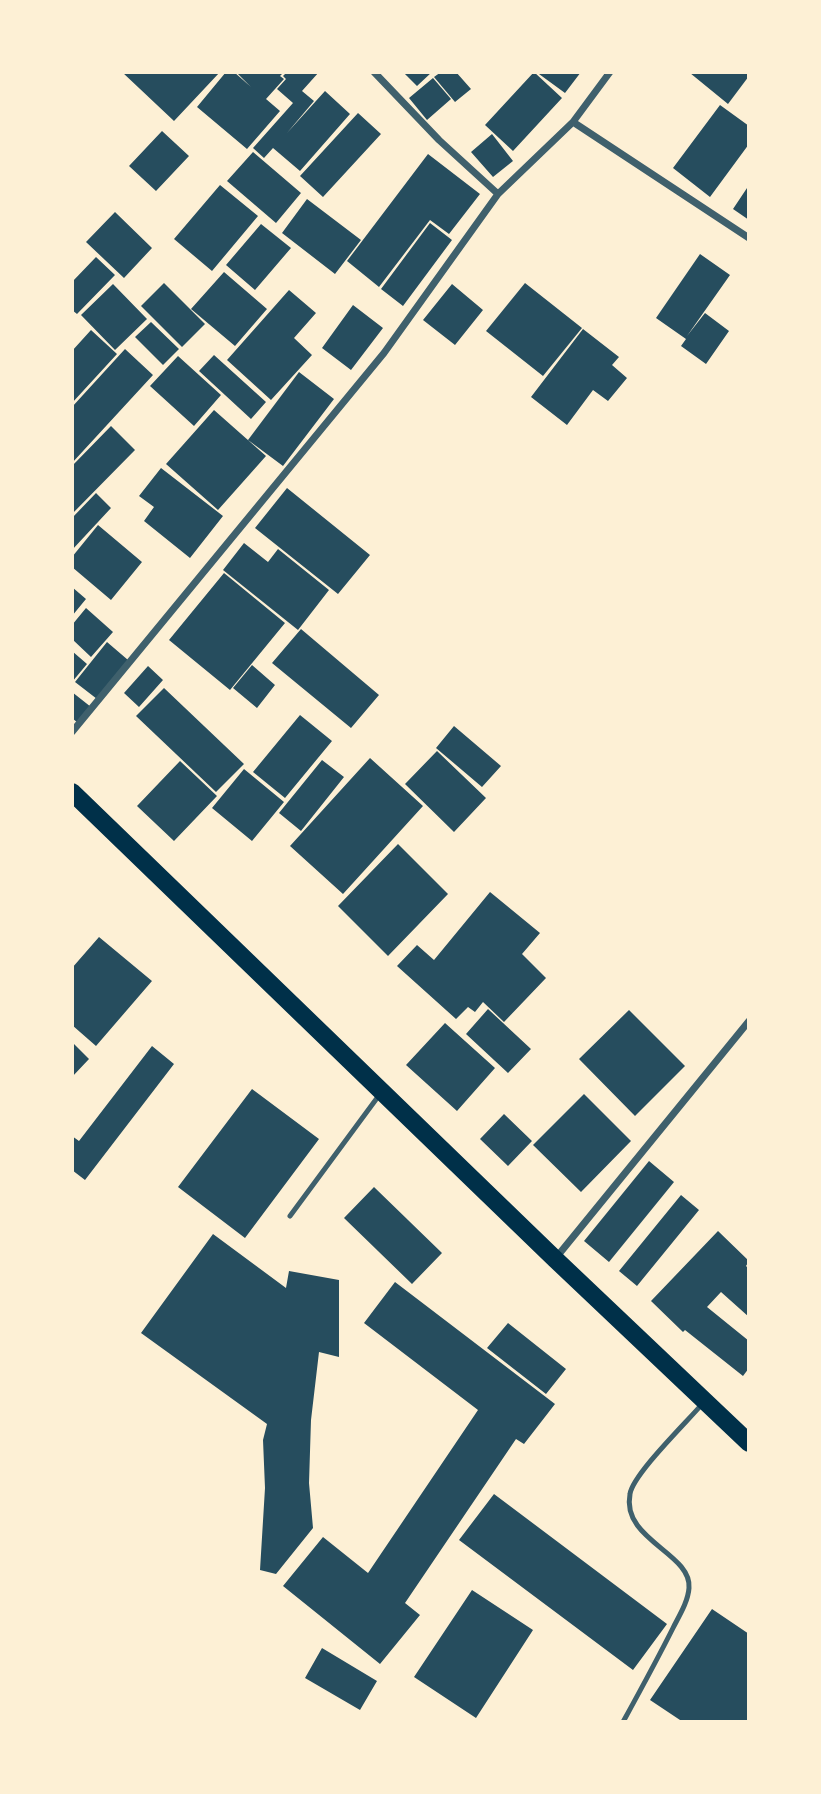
<!DOCTYPE html>
<style>
body{margin:0}
#map{position:relative;width:821px;height:1794px;overflow:hidden;background:#fdf0d5;font-family:Barlow,sans-serif}
canvas{display:block}
.frame{position:absolute;inset:0;border:74px solid #fdf0d5;pointer-events:none}
</style>
<div id="map">
<canvas width="821" height="1794"></canvas>
<div class="frame"></div>
</div>
<script>
const ctx = document.querySelector('canvas').getContext('2d');
ctx.lineJoin = 'round';
function fill(path, color) { ctx.fillStyle = color; ctx.fill(path, 'evenodd'); }
function strokePath(path, color, width, dash) { ctx.strokeStyle = color; ctx.lineWidth = width; ctx.lineCap = dash ? 'butt' : 'round'; ctx.setLineDash(dash || []); ctx.stroke(path); }
fill(new Path2D(`
 M122 72H220L174 121Z
 M226 72H234L251 87 236 72H284L280 76 284 79 266 99 280 111 247 149 197 107Z
 M287 72H319L302 91 314 101 287 133 325 91 350 114 300 171 273 148 264 158 253 148 293 103 277 89 286 79 283 76Z
 M403 72H432L417 86Z
 M441 72H456L471 89 455 102 434 77Z
 M534 72 562 98 513 151 485 125Z
 M541 72H581L565 93 539 74Z
 M691 72H749V76L728 104 690 73Z
 M433 78 451 99 427 120 409 98Z
 M720 105 749 126V144L710 197 673 168Z
 M358 113 381 134 323 197 300 176Z
 M162 131 189 156 156 191 129 166Z
 M492 134 513 161 493 177 471 152Z
 M253 152 301 193 276 223 227 181Z
 M428 154 480 194 449 234 430 220 379 287 347 261Z
 M220 185 258 216 212 271 174 239Z
 M749 185V220L733 209Z
 M307 199 361 240 335 274 282 233Z
 M115 212 152 248 124 278 86 242Z
 M430 223 452 240 403 306 381 289Z
 M261 224 291 248 255 290 226 265Z
 M700 254 730 275 687 336 705 313 729 331 706 364 681 346 686 339 656 318Z
 M96 257 115 275 77 314 72 310V282Z
 M224 272 267 309 235 346 191 309Z
 M164 283 205 324 182 347 141 306Z
 M525 283 582 328 543 376 486 331Z
 M113 284 147 319 115 350 81 315Z
 M452 284 483 310 455 345 423 320Z
 M289 290 316 313 294 338 312 355 271 400 227 360Z
 M353 305 383 328 351 370 322 348Z
 M151 322 179 349 163 365 135 337Z
 M583 329 619 357 612 365 627 378 608 401 593 390 567 425 531 397Z
 M91 330 117 354 72 403V351Z
 M125 349 153 375 72 463V407Z
 M214 355 266 402 251 419 199 371Z
 M178 356 221 395 194 426 150 386Z
 M299 372 334 399 283 466 248 440Z
 M214 410 266 456 218 510 166 464Z
 M111 426 135 450 72 514V466Z
 M161 468 223 516 190 558 144 521 154 507 139 496Z
 M287 488 370 555 338 594 255 528Z
 M96 493 111 508 72 550V518Z
 M98 525 142 562 111 600 72 567V557Z
 M244 543 268 562 278 549 329 590 298 630 223 570Z
 M224 573 285 623 230 690 169 640Z
 M72 587 86 599 72 616Z
 M86 608 113 632 91 657 72 639V625Z
 M301 629 379 695 351 728 272 663Z
 M107 642 128 660 97 699 75 682Z
 M72 651 87 664 72 682Z
 M252 665 275 685 257 708 233 688Z
 M148 666 163 680 139 707 124 693Z
 M164 688 244 764 216 792 136 716Z
 M72 692 91 707 78 723 72 718Z
 M300 715 332 741 285 798 253 772Z
 M454 726 501 766 482 787 436 748Z
 M437 751 486 798 454 832 405 784Z
 M370 758 423 806 343 894 290 846Z
 M322 760 344 777 301 831 279 813Z
 M180 761 217 796 174 841 137 806Z
 M244 769 284 802 252 841 212 808Z
 M398 844 448 894 388 956 338 906Z
 M490 892 540 933 522 954 546 978 504 1022 483 1002 475 1012 468 1007 456 1019 397 966 417 945 434 960Z
 M99 937 152 981 96 1046 72 1025V968Z
 M488 1009 531 1049 508 1073 466 1034Z
 M629 1010 685 1066 635 1116 579 1059Z
 M445 1023 495 1068 457 1111 406 1065Z
 M72 1042 89 1059 72 1077Z
 M152 1046 174 1064 85 1180 72 1170V1136L79 1141Z
 M252 1089 319 1139 245 1238 178 1187Z
 M584 1094 631 1141 581 1192 533 1145Z
 M504 1114 532 1141 508 1166 480 1139Z
 M649 1161 674 1182 609 1262 584 1241Z
 M374 1187 442 1253 412 1284 344 1218Z
 M681 1195 699 1210 637 1286 619 1271Z
 M718 1231 749 1261 746 1266 749 1269V1317L721 1292 707 1307 749 1341V1368L743 1376 685 1330 683 1332 651 1301Z
 M213 1234 286 1288 289 1271 339 1280V1357L319 1352 311 1420 309 1483 313 1528 276 1574 260 1570 265 1488 263 1440 267 1424 141 1333Z
 M395 1282 555 1404 524 1444 516 1439 405 1603 420 1615 380 1664 283 1586 323 1537 368 1573 478 1410 364 1323Z
 M508 1323 566 1369 546 1394 487 1348Z
 M494 1494 667 1624 633 1670 459 1540Z
 M472 1590 533 1630 476 1718 414 1677Z
 M712 1609 749 1634V1722H683L650 1700Z
 M322 1648 377 1681 360 1710 305 1678Z`), '#264d5e');
strokePath(new Path2D(`
 M290 1216 380 1094
 M623 1722C640 1691 657 1660 673 1628 679 1616 688 1602 689 1588 692 1553 621 1540 630 1494 633 1474 688 1421 703 1403`), '#3f606c', 5);
strokePath(new Path2D(`
 M374 72 439 140 498 194
 M573 122 610 72
 M72 732 384 353 498 194 573 122 749 238
 M555 1259 749 1021`), '#3f606c', 7);
strokePath(new Path2D(`
 M72 792 555 1259 749 1443`), '#003049', 18);
</script>
